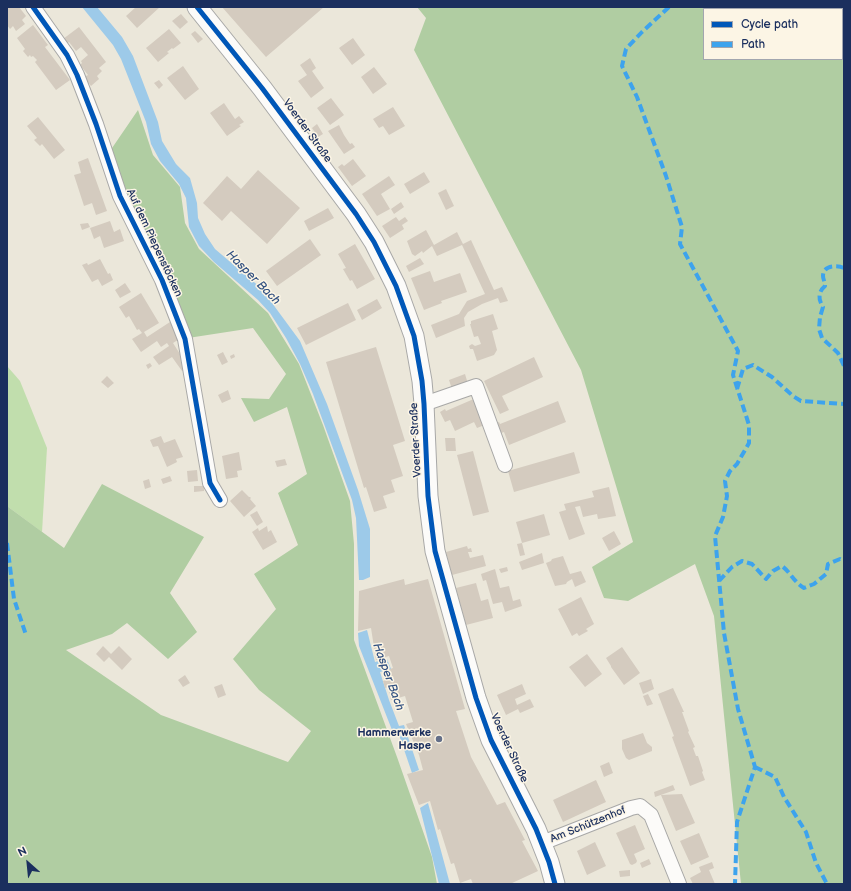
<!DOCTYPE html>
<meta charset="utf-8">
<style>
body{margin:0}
#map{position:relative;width:851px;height:891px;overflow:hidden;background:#ebe7da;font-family:"Balsamiq Sans",sans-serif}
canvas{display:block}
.frame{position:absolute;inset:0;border:8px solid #1b2f5e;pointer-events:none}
.legend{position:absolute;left:703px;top:8px;width:140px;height:52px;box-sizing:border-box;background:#fcf5e5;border:1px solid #a2a6af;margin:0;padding:5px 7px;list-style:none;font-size:12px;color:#1b2f5e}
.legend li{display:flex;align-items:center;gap:8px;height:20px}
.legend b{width:20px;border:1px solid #a2a6af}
.north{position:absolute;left:8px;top:843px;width:40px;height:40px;-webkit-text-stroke:3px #fcf5e5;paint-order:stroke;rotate:333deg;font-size:11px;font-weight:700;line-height:16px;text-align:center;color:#1b2f5e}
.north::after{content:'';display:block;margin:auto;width:14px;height:18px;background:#1b2f5e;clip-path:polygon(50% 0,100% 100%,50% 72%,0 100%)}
</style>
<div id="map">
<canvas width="851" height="891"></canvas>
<div class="frame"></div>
<ul class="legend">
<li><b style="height:5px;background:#0057b8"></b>Cycle path</li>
<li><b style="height:5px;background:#3da3ed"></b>Path</li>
</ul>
<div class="north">N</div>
</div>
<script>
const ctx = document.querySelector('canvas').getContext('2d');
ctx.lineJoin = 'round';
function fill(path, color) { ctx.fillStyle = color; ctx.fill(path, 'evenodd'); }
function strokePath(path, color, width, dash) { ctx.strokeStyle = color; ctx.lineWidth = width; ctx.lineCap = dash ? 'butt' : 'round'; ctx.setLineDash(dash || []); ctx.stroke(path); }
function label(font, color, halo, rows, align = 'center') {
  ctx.font = font + ' "Balsamiq Sans",sans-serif'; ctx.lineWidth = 3; ctx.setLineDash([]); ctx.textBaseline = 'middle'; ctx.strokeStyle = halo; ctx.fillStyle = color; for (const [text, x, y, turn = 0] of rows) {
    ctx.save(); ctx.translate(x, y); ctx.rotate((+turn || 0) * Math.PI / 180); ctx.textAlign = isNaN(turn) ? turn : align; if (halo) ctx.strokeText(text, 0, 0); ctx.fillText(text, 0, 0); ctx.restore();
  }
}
fill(new Path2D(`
 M7 366 20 381 47 448 42 532 7 506Z`), '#c1dead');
fill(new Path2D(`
 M417 7H844V884H741L714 616 695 564 628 601 604 598 592 567 633 542 581 370 414 50 426 18ZM704 9H842V59H704Z
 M138 110 153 155 180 187 185 223 199 249 268 313 299 364 323 425 350 501 354 544V640L397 757 432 857 437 884H7V506L64 548 102 484 204 537 170 593 197 632 168 659 127 623 112 634 66 650 161 715 288 762 311 731 259 690 233 659 276 609 254 574 298 545 278 493 307 474 287 407 254 422 241 398 269 399 286 374 253 328 188 338 123 193 110 151Z`), '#b0cda2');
fill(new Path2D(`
 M82 7H97L122 37 133 56 158 122 162 141 176 164 190 178 197 203 198 218 205 234 215 249 261 288 300 341 327 404 358 490 370 529V577L363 580H359L356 518 352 500 313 394 300 364 286 338 270 313 258 300 214 262 199 246 189 227 186 198 179 184 160 161 151 144 146 122 121 59 113 45Z
 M367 630 375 662 387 659 391 669 380 672 389 700 399 726 404 725 419 770 412 773 397 729 392 730 359 646 358 633Z
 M428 803 450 884H439L420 808Z`), '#9dcae9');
fill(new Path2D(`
 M7 7H19L26 16 22 20 25 24 16 31 13 26 10 29 7 25Z
 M136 7H160L137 28 126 16Z
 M222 7H324L266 57Z
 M181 14 188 22 180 29 172 21Z
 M33 25 48 45 45 47 70 80 56 90 35 62 37 60 33 56 31 57 30 55 28 57 23 51 25 49 17 38Z
 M79 27 106 62 99 68 102 71 97 76 99 79 91 86 84 77 88 75 80 65 82 63 81 61 88 55 81 47 76 51 69 42 67 44 63 39Z
 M169 29 181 43 173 49 172 48 167 52 169 53 158 62 146 48Z
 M195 31 203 39 198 43 191 34Z
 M353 38 365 55 352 65 339 48Z
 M310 58 316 68 312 71 324 88 311 98 298 81 307 75 300 65Z
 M183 66 199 89 185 100 167 78Z
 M374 67 387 84 373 94 361 77Z
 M159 80 163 85 159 89 154 83Z
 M331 98 344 115 330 125 317 108Z
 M224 103 235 119 239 116 244 122 239 125 241 126 227 136 210 113Z
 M393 107 405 126 389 135 383 126 379 128 373 119Z
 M38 117 65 150 54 159 42 144 40 146 34 140 37 138 27 126Z
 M317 124 323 134 318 137 312 128Z
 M339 125 344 135 350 144 352 143 355 147 344 154 328 131Z
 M88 158 107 211 96 215 92 203 84 206 74 175 81 173 78 162Z
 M353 159 366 176 352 186 338 167 342 164 344 166Z
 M258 170 300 208 267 244 231 211 222 221 203 203 227 176 241 189Z
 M424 172 430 182 410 194 404 184Z
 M389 176 395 185 381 194 390 209 377 216 362 194Z
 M446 189 454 206 446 210 438 193Z
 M401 202 404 207 394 214 391 209Z
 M328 208 334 218 309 231 304 221Z
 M396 217 399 221 405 217 408 221 402 225 404 229 390 238 382 226Z
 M110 221 114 232 120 229 124 241 104 248 100 236 94 239 90 228Z
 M88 223 90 227 82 230 80 224Z
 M426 230 434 245 457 232 463 244 471 240 494 290 502 287 508 301 500 303 498 298 482 304 468 312 464 318 465 326 436 338 431 325 459 314 467 301 485 294 462 245 437 256 432 246 423 253 422 251 415 256 412 254 407 241Z
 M310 239 321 255 277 286 266 271Z
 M355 244 375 279 357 289 352 280 350 281 343 269 346 268 338 254Z
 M420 258 424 264 409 272 406 266Z
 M100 259 108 274 110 273 113 280 102 286 98 279 92 282 82 265 87 263 88 265Z
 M430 271 434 282 460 273 467 292 441 301 442 303 424 310 411 278Z
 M125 283 131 292 120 298 115 290Z
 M141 293 159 323 144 332 147 337 170 322 181 338 173 343 185 362 187 369 182 371 172 357 159 365 153 357 169 346 167 343 161 347 157 341 141 352 132 339 142 333 139 329 137 330 129 316 126 318 119 307Z
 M377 299 382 308 362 320 357 310Z
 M348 303 356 320 306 345 297 328Z
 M493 314 498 329 492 331 497 350 494 355 477 361 473 349H470L469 346 472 344 475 346 481 344 478 336 474 337 470 324H471V321Z
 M376 347 405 441 393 445 403 476 391 480 395 492 383 496 387 508 374 512 366 487 364 488 326 362Z
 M223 352 228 362 222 365 217 355Z
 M234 354 235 357 231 359 230 356Z
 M534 357 543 377 502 396 509 410 500 414 484 381Z
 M150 363 152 366 148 369 146 365Z
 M465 374 468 384 452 389 449 380Z
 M107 376 114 383 108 388 101 382Z
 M228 390 231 399 222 403 218 395Z
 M476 398 487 424 477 428 474 422 455 431 450 420 445 422 440 412 445 409 446 411Z
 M558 401 566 422 509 445 504 432 498 434 494 424 499 422 500 424Z
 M161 436 164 443 175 439 183 457 176 459 177 462 167 467 158 446 153 447 150 440Z
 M445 438H455L456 451H446Z
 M473 451 489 512 473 516 457 455Z
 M239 452 242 470 237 471 238 477 226 479 222 456Z
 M574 452 580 473 514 492 508 471Z
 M285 459 287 465 277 467 275 461Z
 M197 470 198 481 188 482 187 471Z
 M170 476 172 481 163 484 161 479Z
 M149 479 151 487 145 489 143 481Z
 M194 486H204V491L194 492Z
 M609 487 616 516 598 519 597 514 583 517 580 506 575 507 585 534 569 540 559 512 566 510 564 504 594 497 592 491Z
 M242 490 249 497H250L251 498 250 499 256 506 244 517 230 501Z
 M257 511 263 522 257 526 250 515Z
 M544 514 550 535 522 543 516 522Z
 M267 526 268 532 271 530 277 542 263 550 252 532 258 528 259 531Z
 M614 531 621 544 609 551 602 538Z
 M522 543 525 555 520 556 517 544Z
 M467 546 468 549 471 548 472 552H468L470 558 483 555 486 566 452 575 446 552Z
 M542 553 544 563 522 570 519 562Z
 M563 556 570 574 581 571 586 582 575 587 572 579 567 582 566 584 555 586 546 563 551 561 552 559Z
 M507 567 508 571 501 573 499 569Z
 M495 569 500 588 509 586 513 601 520 599 522 606 505 612 502 602 493 604 486 580 483 581 481 574Z
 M404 579 405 585 428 579 465 709 456 711 471 757 497 805 505 802 525 840 522 841 538 871 510 884H473L471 879 460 883 454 863 451 864 440 829 438 830 430 801 419 805 407 774 423 770 419 755 406 724 413 722 405 696 391 700 388 687 385 688 383 681 386 680 384 671 393 668 389 656 376 660 371 628 358 631 359 591Z
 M476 583 481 601 488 599 493 618 466 625 456 588Z
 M581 597 594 624 586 629 588 631 579 636 577 633 572 636 558 609Z
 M103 646 111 654 119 646 132 659 122 670 109 657 104 662 96 654Z
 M622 647 640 673 624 685 611 667V666L606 658Z
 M587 654 602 674 585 687 569 667Z
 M185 675 190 683 183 687 178 680Z
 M651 679 654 689 643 694 639 683Z
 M222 684 226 695 218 698 214 687Z
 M522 684 526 694 515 699 517 705 530 699 534 707 520 713 518 709 506 715 497 695Z
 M673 688 684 712H682L689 731 688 732 695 747 693 748 696 756H698L703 771 702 772 705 780 690 786 672 737 674 736 658 694Z
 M648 694 653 704 647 706 643 696Z
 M643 733 647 743 652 747V751L629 760 626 758 622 749V740Z
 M609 762 613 773 604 777 600 766Z
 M596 780 606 802 563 822 553 800Z
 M673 785 675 790 655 797 654 792Z
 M682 794 695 823 676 831 661 795Z
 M635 825 645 849 634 854 637 861 636 863 632 865 630 864 616 833Z
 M699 833 709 857 691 865 680 841Z
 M595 842 606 866 587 875 577 851Z
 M649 859 651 864 642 868 640 863Z
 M712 862 714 868 709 870 715 884H693L690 878 701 872 699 867Z
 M630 870V876L620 877 619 871Z`), '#d4cbbf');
const street = new Path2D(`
 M33 7 67 55 77 75 96 124 120 196 162 280 185 339 210 483 220 500
 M424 404 476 386 505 465
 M542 843 631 808 640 806 651 815 679 884`);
const secondary = new Path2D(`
 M197 7 262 88 356 214 374 242 396 286 414 336 422 381 424 404 428 496 435 551 476 698 491 740 536 829 549 862 555 884`);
strokePath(street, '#a8a8a7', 16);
strokePath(secondary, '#a8a8a7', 21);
strokePath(street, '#fcfbf9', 14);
strokePath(secondary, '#fcfbf9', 19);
strokePath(new Path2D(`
 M669 7 642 32 626 49 622 66 637 97 666 176 682 227 680 244 738 351 733 375 749 425V443L737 464 730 471 725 481 727 496 723 517 715 536 724 633 738 709 755 767 737 822 735 884
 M844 268C837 265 823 265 823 276 823 279 825 282 825 286 818 292 818 299 823 307L820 317 819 329 822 338 838 353 844 366
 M737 389 743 369 753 365 772 377 793 396 801 401 844 404
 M7 543 14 599 26 635
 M719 581 732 567 742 561 752 564 766 579 773 571 782 566C791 573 794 582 804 588L814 584 826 574 828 564 840 559 844 561
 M755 767 775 777 784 797 806 832 816 863 827 884`), '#3da3ed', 4, [8, 4]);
strokePath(new Path2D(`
 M33 7 67 55 77 75 96 124 120 196 162 280 185 339 210 483 220 500
 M197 7 262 88 356 214 374 242 396 286 414 336 422 381 424 404 428 496 435 551 476 698 491 740 536 829 549 862 555 884`), '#0057b8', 5);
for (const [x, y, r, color] of [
 [439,739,4,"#646f89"]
]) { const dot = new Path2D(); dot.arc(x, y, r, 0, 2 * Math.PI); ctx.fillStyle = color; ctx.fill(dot); strokePath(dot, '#fcf5e5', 1.5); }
label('11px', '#1b2f5e', '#fcf5e5', [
 ["Voerder Straße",307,131,54],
 ["Auf dem Piepenstöcken",154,243,65],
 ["Voerder Straße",416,440,-93],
 ["Voerder Straße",509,748,65],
 ["Am Schützenhof",588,825,-22]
]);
label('bold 11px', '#1b2f5e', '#fcf5e5', [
 ["Hammerwerke",431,733],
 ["Haspe",431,746]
], 'right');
label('italic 12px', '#335282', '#fcf5e5', [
 ["Hasper Bach",253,278,45],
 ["Hasper Bach",388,677,70]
]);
</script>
